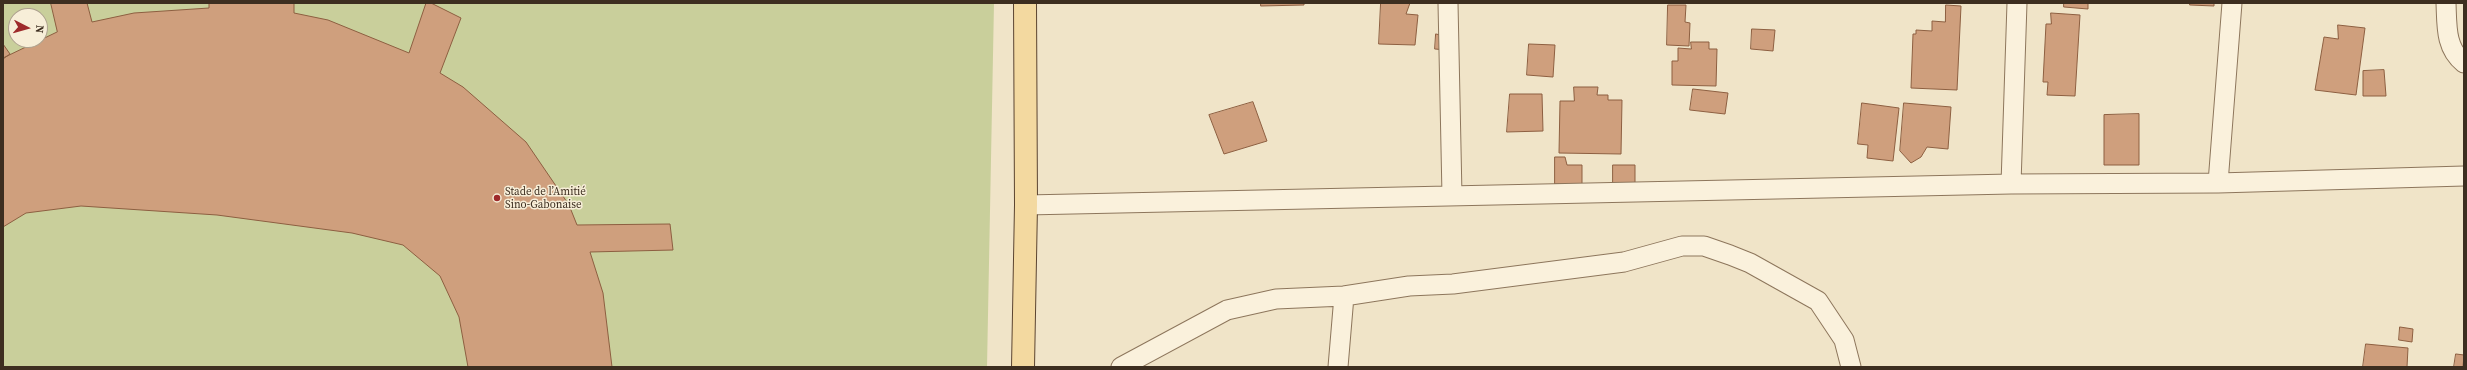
<!DOCTYPE html>
<meta charset="utf-8">
<style>
body{margin:0}
#map{position:relative;width:2467px;height:370px;overflow:hidden;background:#f0e4c8;font-family:"Source Serif 4",serif}
canvas{display:block}
.frame{position:absolute;inset:0;border:4px solid #3d2e20;pointer-events:none}
.north{position:absolute;left:8px;top:8px;width:40px;height:40px;box-sizing:border-box;background:#f7eed8;border:1px solid #ada18e;border-radius:50%;rotate:96deg;font-size:11px;font-weight:700;line-height:16px;text-align:center;color:#3d2e20}
.north::after{content:'';display:block;margin:auto;width:14px;height:18px;background:#9e2a2b;clip-path:polygon(50% 0,100% 100%,50% 72%,0 100%)}
</style>
<div id="map">
<canvas width="2467" height="370"></canvas>
<div class="frame"></div>
<div class="north">N</div>
</div>
<script>
const ctx = document.querySelector('canvas').getContext('2d');
ctx.lineJoin = 'round';
function fill(path, color) { ctx.fillStyle = color; ctx.fill(path, 'evenodd'); }
function strokePath(path, color, width, dash) { ctx.strokeStyle = color; ctx.lineWidth = width; ctx.lineCap = dash ? 'butt' : 'round'; ctx.setLineDash(dash || []); ctx.stroke(path); }
function label(font, color, halo, rows, align = 'center') {
  ctx.font = font + ' "Source Serif 4",serif'; ctx.lineWidth = 3; ctx.setLineDash([]); ctx.textBaseline = 'middle'; ctx.strokeStyle = halo; ctx.fillStyle = color; for (const [text, x, y, turn = 0] of rows) {
    ctx.save(); ctx.translate(x, y); ctx.rotate((+turn || 0) * Math.PI / 180); ctx.textAlign = isNaN(turn) ? turn : align; if (halo) ctx.strokeText(text, 0, 0); ctx.fillText(text, 0, 0); ctx.restore();
  }
}
fill(new Path2D(`
 M3 3H994L987 367H3ZM16 16H40V40H16Z`), '#c9cf9b');
const building = new Path2D(`
 M51 3H87L92 22 134 13 209 8V3H294V13L328 20 409 53 426 3H431L461 18 440 73 463 87 526 142 569 205 577 225 670 224 673 250 590 252 603 293 612 367H468L459 317 440 276 403 245 352 233 217 215 81 206 26 213 3 227V58L57 32Z
 M1261 3H1304V5L1261 6Z
 M1381 3H1410L1406 14 1418 15 1415 45 1379 44Z
 M2064 3H2088V9L2064 7Z
 M2190 3H2214V6L2190 5Z
 M1668 5H1686L1685 22 1690 23 1689 46 1667 45Z
 M1946 5 1961 6 1957 90 1911 88 1913 34H1916V30L1932 31V21L1945 22Z
 M2051 13 2080 15 2075 96 2047 95 2048 82H2043L2046 24H2051Z
 M2338 25 2365 28 2356 95 2315 90 2324 37 2338 39Z
 M1752 29 1775 30 1773 51 1751 49Z
 M1436 34 1449 37 1446 50 1435 49Z
 M1691 42H1709V49H1717L1716 86 1672 85V61H1678V48L1691 49Z
 M3 44 10 54 3 59Z
 M1529 44 1555 45 1553 77 1527 75Z
 M2384 70 2386 96H2363V71Z
 M1574 87H1598L1597 95H1608V100H1622L1621 154 1559 153 1560 101H1574Z
 M1693 89 1728 93 1725 114 1690 110Z
 M1510 94H1542L1543 131 1507 132Z
 M1253 102 1267 141 1224 154 1209 115Z
 M1862 103 1899 108 1893 161 1867 158 1868 145 1858 144Z
 M1904 103 1951 107 1948 149 1927 147 1921 157 1911 163 1900 151Z
 M2139 114V165H2104V115Z
 M1555 157H1565L1567 165H1582V185L1555 184Z
 M1613 165H1635V185L1613 184Z
 M2400 327 2413 329 2412 342 2399 340Z
 M2366 344 2408 348 2407 367H2363Z
 M2456 354 2464 355 2463 367H2454Z`);
fill(building, '#cf9f7d');
strokePath(building, '#8d5f41', 1);
const minor = new Path2D(`
 M1448 3 1452 196
 M2446 3C2447 25 2445 48 2464 63
 M2218 183 2232 3
 M2011 184 2017 3
 M1026 205 2011 184 2218 183 2464 176
 M1121 367 1227 310 1276 299 1344 296 1409 286 1453 284 1624 262 1682 246H1704L1730 255 1750 263 1818 301 1844 340 1851 367
 M1338 367 1344 296`);
const major = new Path2D(`
 M1023 367 1026 205 1025 3`);
strokePath(minor, '#8d765c', 21);
strokePath(major, '#5b4430', 24);
strokePath(minor, '#faf1dc', 19);
strokePath(major, '#f3d9a0', 22);
for (const [x, y, r, color] of [
 [497,198,4,"#9e2a2b"]
]) { const dot = new Path2D(); dot.arc(x, y, r, 0, 2 * Math.PI); ctx.fillStyle = color; ctx.fill(dot); strokePath(dot, '#f7eed8', 1.5); }
label('11px', '#3d2e20', '#f7eed8', [
 ["Stade de l’Amitié",505,192],
 ["Sino-Gabonaise",505,205]
], 'left');
</script>
